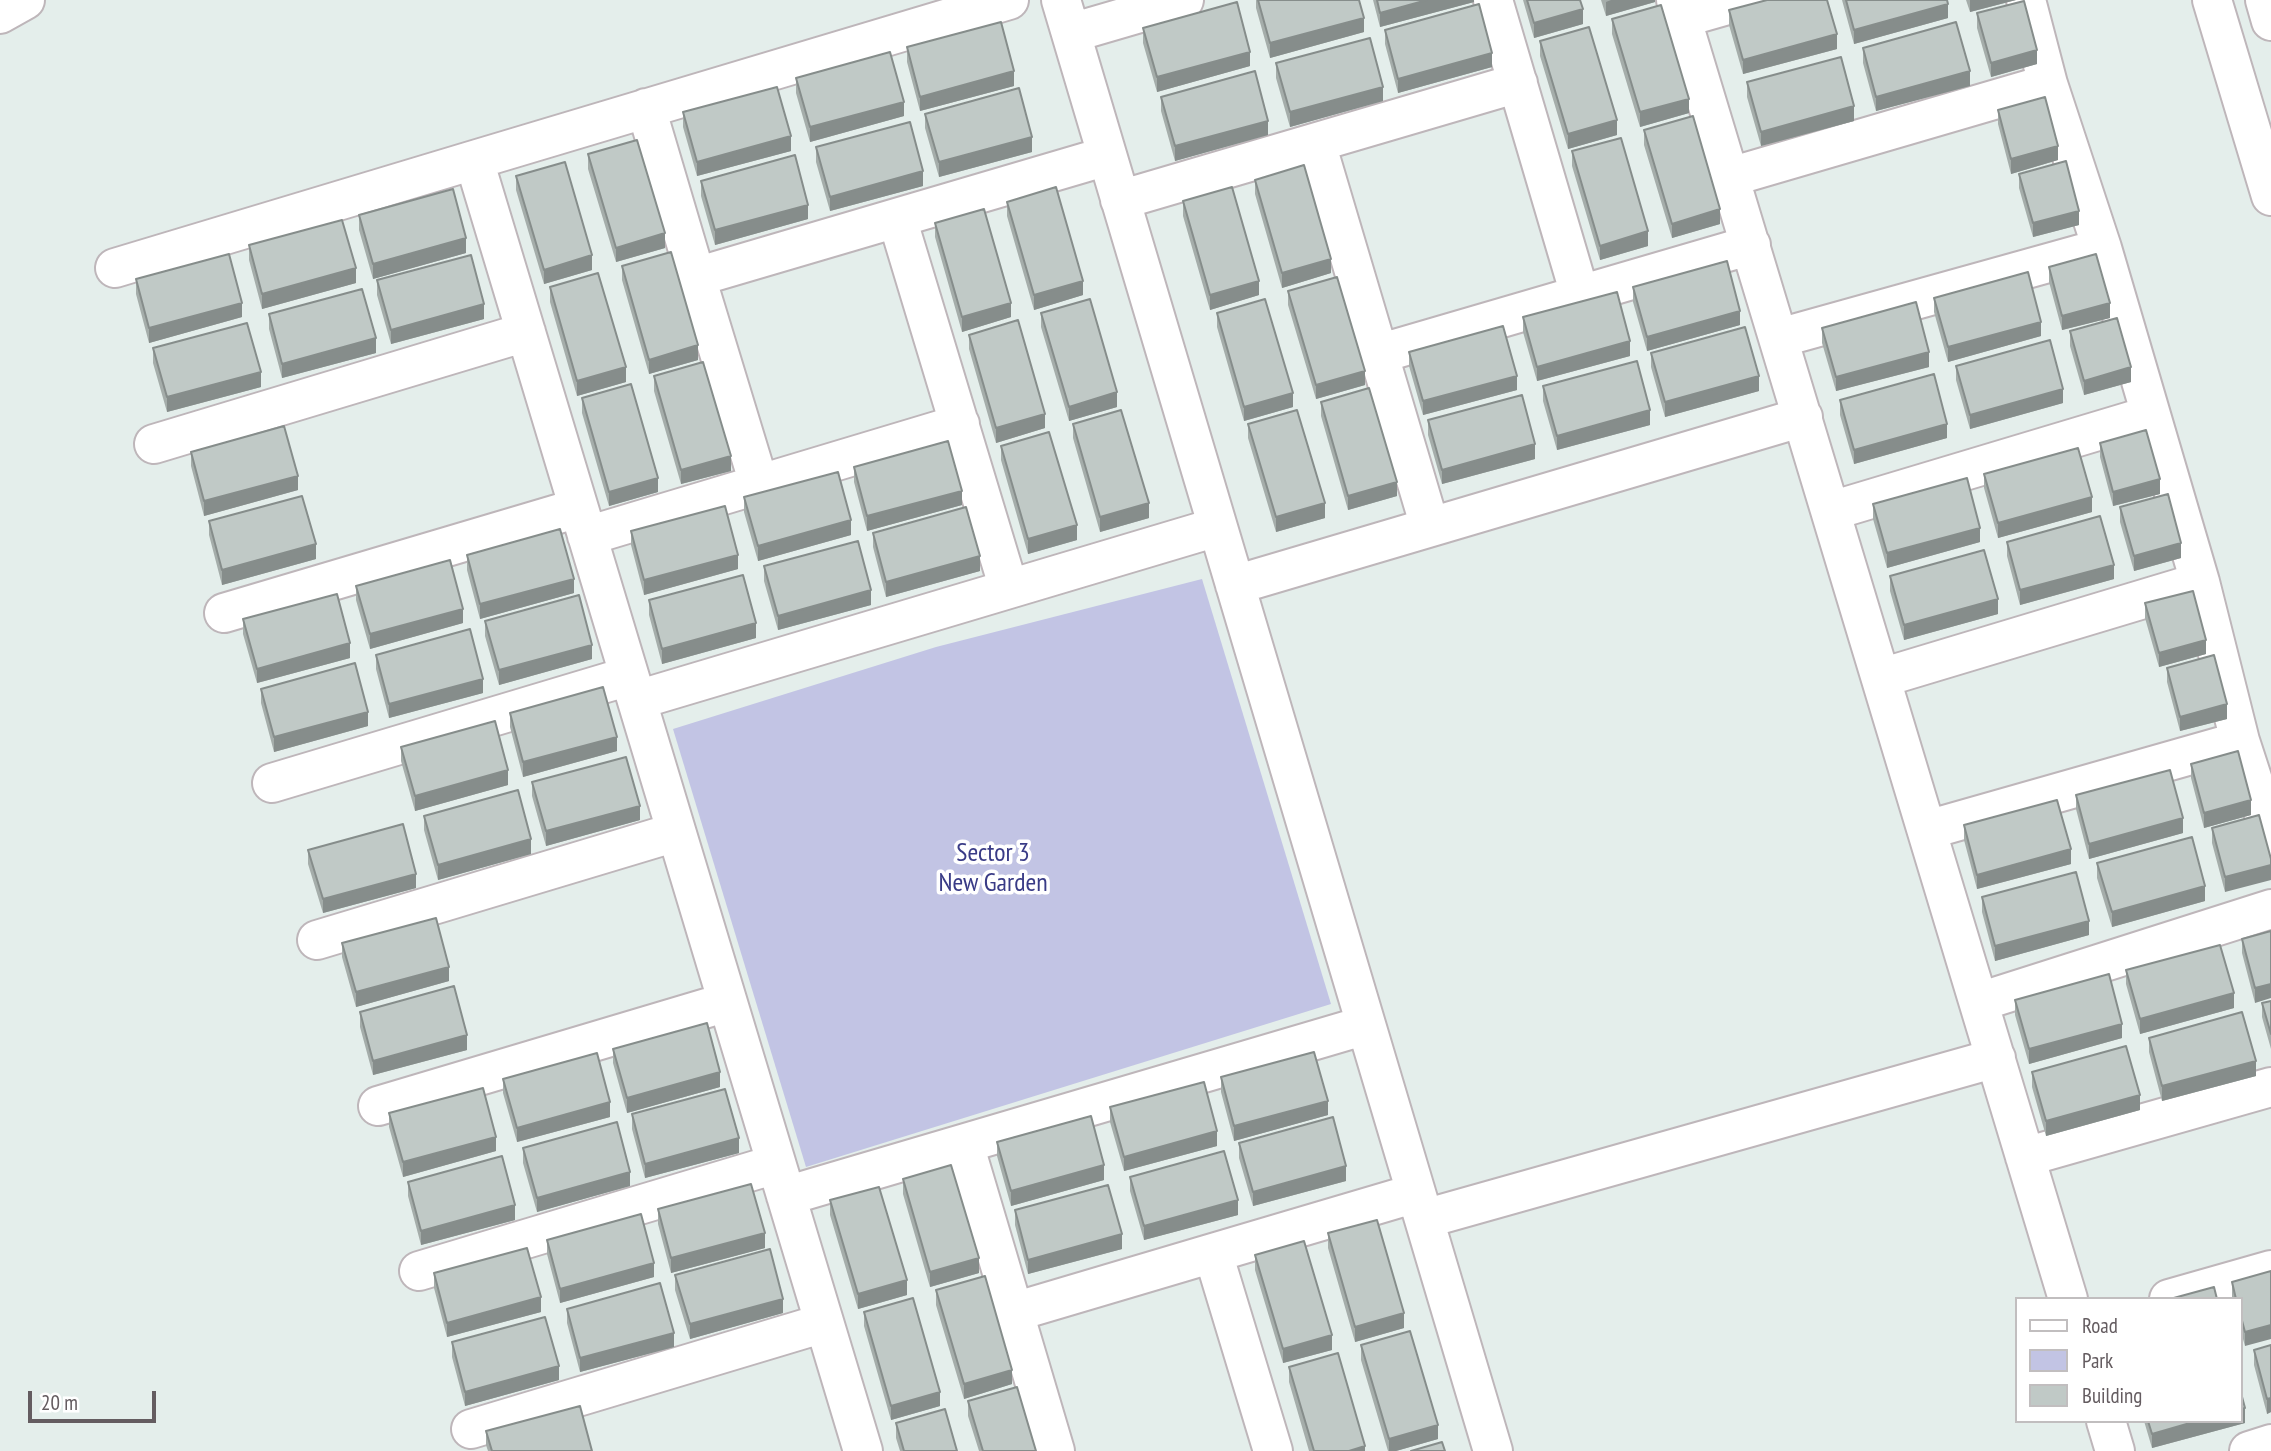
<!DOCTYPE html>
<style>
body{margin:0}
#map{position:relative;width:2271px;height:1451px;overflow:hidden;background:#e4eeeb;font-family:"PT Sans Narrow",sans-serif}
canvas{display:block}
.legend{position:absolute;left:2015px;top:1297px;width:228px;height:126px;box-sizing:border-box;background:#fff;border:2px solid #c1bebf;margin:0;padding:9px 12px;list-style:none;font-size:21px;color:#645c60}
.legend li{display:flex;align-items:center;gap:14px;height:35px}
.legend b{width:35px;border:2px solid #c1bebf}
.scale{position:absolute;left:28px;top:1391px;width:128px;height:32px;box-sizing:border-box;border:4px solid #645c60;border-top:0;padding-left:9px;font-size:21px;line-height:24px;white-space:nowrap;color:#645c60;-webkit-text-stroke:5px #fff;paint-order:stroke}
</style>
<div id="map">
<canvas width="2271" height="1451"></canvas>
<ul class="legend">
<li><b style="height:9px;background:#fff"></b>Road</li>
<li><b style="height:19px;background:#c2c4e4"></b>Park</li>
<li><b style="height:19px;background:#c0c9c6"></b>Building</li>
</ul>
<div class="scale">20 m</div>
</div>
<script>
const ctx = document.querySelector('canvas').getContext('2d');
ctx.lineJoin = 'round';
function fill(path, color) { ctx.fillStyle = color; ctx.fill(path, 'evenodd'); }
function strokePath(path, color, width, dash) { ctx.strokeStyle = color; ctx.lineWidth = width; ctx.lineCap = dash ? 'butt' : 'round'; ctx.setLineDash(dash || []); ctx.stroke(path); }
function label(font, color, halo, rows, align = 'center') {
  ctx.font = font + ' "PT Sans Narrow",sans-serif'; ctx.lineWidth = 7; ctx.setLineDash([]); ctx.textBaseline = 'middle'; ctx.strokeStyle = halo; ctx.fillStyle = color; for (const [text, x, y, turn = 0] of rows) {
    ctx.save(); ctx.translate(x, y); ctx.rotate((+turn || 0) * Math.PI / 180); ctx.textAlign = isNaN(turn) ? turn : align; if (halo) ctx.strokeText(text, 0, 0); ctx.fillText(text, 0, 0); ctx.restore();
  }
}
fill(new Path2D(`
 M1202 579 1331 1004 806 1167 673 729 936 647Z`), '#c2c4e4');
const minor = new Path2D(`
 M1061 0 1493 1451
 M1493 0 1580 295 1751 245
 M1676 0 2068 1299
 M2026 0 2048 84 2102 248 2200 582 2240 741 2271 836
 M1682 18 1745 0
 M1071 33 1184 0
 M646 108 696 277 1107 156
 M1316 143 1430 527
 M1730 177 2048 84
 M1120 200 1518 83
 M897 218 1009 589
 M115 268 474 160
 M696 277 759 484
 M1779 338 2102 248
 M1378 354 1580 295
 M154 444 526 332
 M1831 511 2151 415
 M587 536 960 424
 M1235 585 1803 417
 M224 613 578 508
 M1881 678 2200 582
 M637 700 1217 527
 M272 783 629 676
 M1927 830 2240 741
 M317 940 676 832
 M1979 1002 2271 909
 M378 1106 727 1002
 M964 1144 1055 1451
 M2025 1157 2271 1087
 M786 1196 1366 1025
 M1424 1219 1996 1058
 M419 1271 776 1164
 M2169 1299 2271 1270
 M1014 1312 1213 1253
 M2106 1421 2115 1451
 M471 1429 824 1323
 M863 1451 474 160 1009 0
 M1273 1451 1213 1253 1416 1193
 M2249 1451 2271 1444`);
const tertiary = new Path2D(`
 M2212 0 2271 196
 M2265 0 2271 21
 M0 14 25 0`);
strokePath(minor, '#beb6ba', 42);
strokePath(tertiary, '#beb6ba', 42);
strokePath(minor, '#fff', 38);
strokePath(tertiary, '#fff', 38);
fill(new Path2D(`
 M1256 0H1359L1364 32 1270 58 1256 8Z
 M1373 0H1474V2L1380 27Z
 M1523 0H1580L1583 24 1534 38Z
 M1601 0H1655V2L1606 16Z
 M1842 0H1947L1948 18 1854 44Z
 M1966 0H2016L1970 12Z
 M1729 10 1837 49 1743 74 1729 25Z
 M1977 13 2037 64 1991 77 1977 28Z
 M1612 19 1689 113 1640 127 1612 34Z
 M1143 28 1250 66 1157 92 1143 43Z
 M1385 30 1492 67 1398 93 1385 44Z
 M1540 41 1617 135 1568 149 1540 56Z
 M907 47 1014 86 920 111 907 62Z
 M1863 48 1970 86 1876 111 1863 63Z
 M1276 63 1383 101 1290 127 1276 78Z
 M796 78 904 116 810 142 796 93Z
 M1747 82 1854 121 1761 146 1747 97Z
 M1161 97 1268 135 1175 161 1161 111Z
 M1998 110 2058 160 2011 174 1998 124Z
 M683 112 791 151 697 176 683 127Z
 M925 114 1032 152 939 177 925 128Z
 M1644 130 1720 224 1672 238 1644 145Z
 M816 147 923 186 830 211 816 162Z
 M1572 151 1648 246 1600 260 1572 166Z
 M588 154 665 248 616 262 588 169Z
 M2019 174 2079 225 2033 237 2019 188Z
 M516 176 592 270 544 284 516 190Z
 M1255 180 1331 273 1282 288 1255 194Z
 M701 181 808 219 715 245 701 196Z
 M1183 201 1259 295 1210 310 1183 216Z
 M1007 202 1083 295 1034 310 1007 216Z
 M359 215 466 253 373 279 359 230Z
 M935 223 1011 317 962 332 935 237Z
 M249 245 356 283 262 309 249 260Z
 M622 266 698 360 649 374 622 280Z
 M2049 267 2110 318 2062 330 2049 282Z
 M136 279 242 317 149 343 136 294Z
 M377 280 484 319 391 344 377 295Z
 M550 287 626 382 577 396 550 302Z
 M1633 287 1740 325 1647 351 1633 302Z
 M1288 291 1365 385 1316 399 1288 305Z
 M1934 298 2041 336 1948 362 1934 312Z
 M1041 313 1117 407 1069 421 1041 327Z
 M1217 313 1293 407 1244 421 1217 327Z
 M269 314 376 353 282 378 269 329Z
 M1523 317 1630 356 1537 381 1523 332Z
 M1822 328 1929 367 1836 391 1822 343Z
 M2070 331 2131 382 2084 395 2070 346Z
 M969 335 1045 428 996 443 969 349Z
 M153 348 261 387 167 412 153 363Z
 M1409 352 1517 390 1423 415 1409 366Z
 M1651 353 1759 391 1665 417 1651 367Z
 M1956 366 2063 403 1970 429 1956 380Z
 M654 376 731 471 681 484 654 391Z
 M1543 386 1650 425 1557 450 1543 401Z
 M582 398 658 492 609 506 582 413Z
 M1840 400 1947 438 1854 464 1840 415Z
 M1321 402 1397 496 1348 510 1321 416Z
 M1428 420 1535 459 1442 484 1428 435Z
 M1073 424 1149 518 1100 532 1073 438Z
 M1248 424 1325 518 1276 532 1248 438Z
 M2100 443 2160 494 2113 506 2100 457Z
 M1001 446 1077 540 1028 554 1001 460Z
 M191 452 298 490 204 516 191 466Z
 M854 467 962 505 867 531 854 482Z
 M1984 474 2092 512 1998 538 1984 488Z
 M744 497 851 535 758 561 744 512Z
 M1873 504 1980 542 1887 568 1873 519Z
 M2120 507 2181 558 2134 571 2120 522Z
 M209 521 316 559 222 585 209 535Z
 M631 531 738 569 644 595 631 545Z
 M873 533 980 571 886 597 873 547Z
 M2007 542 2114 579 2020 605 2007 556Z
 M467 555 574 593 480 619 467 570Z
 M764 566 871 605 778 630 764 581Z
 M1890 576 1998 614 1904 640 1890 591Z
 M356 586 463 623 370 649 356 600Z
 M649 600 756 638 662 664 649 615Z
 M2145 603 2206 654 2159 667 2145 618Z
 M243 619 350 658 257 683 243 634Z
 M485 621 592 659 499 685 485 636Z
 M376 655 483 693 389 718 376 669Z
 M2167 668 2227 719 2180 731 2167 682Z
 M261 689 368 726 274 752 261 703Z
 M510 713 617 751 523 777 510 727Z
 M401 747 508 785 415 811 401 761Z
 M2191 764 2251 815 2204 828 2191 778Z
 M532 782 640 820 546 846 532 796Z
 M2076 795 2183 833 2089 859 2076 809Z
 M2259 815 2225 892 2212 843V828Z
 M424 816 531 854 438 880 424 830Z
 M1964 825 2071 864 1977 889 1964 840Z
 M308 850 416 888 323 913 308 864Z
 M2097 863 2205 901 2112 927 2097 878Z
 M1982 897 2089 935 1995 961 1982 912Z
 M2271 931 2255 1003 2242 953V939Z
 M342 943 449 981 356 1007 342 957Z
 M2126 970 2234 1008 2140 1034 2126 984Z
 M2015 1000 2122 1038 2029 1064 2015 1015Z
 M2271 1001V1049L2262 1017V1003Z
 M360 1012 467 1050 373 1075 360 1027Z
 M2149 1038 2256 1076 2162 1101 2149 1052Z
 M613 1049 720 1087 627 1113 613 1063Z
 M2032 1072 2140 1110 2046 1136 2032 1087Z
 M1221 1077 1328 1115 1234 1141 1221 1092Z
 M503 1079 610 1117 517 1142 503 1093Z
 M1110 1107 1217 1146 1124 1171 1110 1122Z
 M389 1113 496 1151 403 1177 389 1127Z
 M632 1114 739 1153 645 1178 632 1129Z
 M997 1142 1104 1180 1011 1206 997 1156Z
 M1239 1143 1346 1181 1253 1206 1239 1158Z
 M523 1148 630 1186 537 1212 523 1163Z
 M1130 1177 1238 1215 1144 1240 1130 1191Z
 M903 1179 979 1273 930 1287 903 1194Z
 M408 1182 515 1220 421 1245 408 1196Z
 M830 1200 907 1295 858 1309 830 1215Z
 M658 1209 765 1248 671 1273 658 1224Z
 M1015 1210 1122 1249 1028 1274 1015 1225Z
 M1328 1233 1404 1328 1355 1342 1328 1248Z
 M547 1240 654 1277 560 1303 547 1254Z
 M1255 1255 1332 1350 1283 1363 1255 1270Z
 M2271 1271 2245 1346 2241 1332V1299H2232V1282Z
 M434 1273 541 1312 447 1337 434 1288Z
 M675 1275 783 1313 690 1339 675 1290Z
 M936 1290 1012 1384 964 1399 936 1305Z
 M567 1309 674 1347 580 1372 567 1323Z
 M864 1312 940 1406 891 1420 864 1326Z
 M452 1342 559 1380 465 1406 452 1357Z
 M1361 1345 1438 1439 1396 1451H1388L1361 1360Z
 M2271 1345V1412L2267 1414 2254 1365V1350Z
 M1289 1367 1365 1451H1309L1289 1382Z
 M968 1401 1036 1451H979L968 1416Z
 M2144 1421H2241L2245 1423 2152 1448Z
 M896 1423 957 1451H900L896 1438Z
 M486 1431 592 1451H488L486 1445Z`), '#a5adaa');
fill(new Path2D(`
 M1427 0H1474V2L1380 27V13Z
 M1611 0H1655V2L1606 16V2Z
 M1970 0H2016L1970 12Z
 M1948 4V18L1854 44V30Z
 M1583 9V24L1534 38V23Z
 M1364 18V32L1270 58V43Z
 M1837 34V49L1743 74V60Z
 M2037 50V64L1991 77V63Z
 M1250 52V66L1157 92V77Z
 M1492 53V67L1398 93V79Z
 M1014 71V86L920 111V97Z
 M1970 71V86L1876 111V97Z
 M1383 87V101L1290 127V112Z
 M1689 99V113L1640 127V112Z
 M904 102V116L810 142V127Z
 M1854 106V121L1761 146V132Z
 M1617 120V135L1568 149V134Z
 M1268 121V135L1175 161V146Z
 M791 136V151L697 176V162Z
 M1032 137V152L939 177V162Z
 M2058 146V160L2011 174V159Z
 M923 171V186L830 211V197Z
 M808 205V219L715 245V230Z
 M1720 209V224L1672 238V224Z
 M2079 211V225L2033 237V223Z
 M1648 231V246L1600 260V246Z
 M665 233V248L616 262V248Z
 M466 238V253L373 279V264Z
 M592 255V270L544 284V270Z
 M1331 259V273L1282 288V273Z
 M356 268V283L262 309V294Z
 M1083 281V295L1034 310V295Z
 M1259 281V295L1210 310V295Z
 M242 303V317L149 343V328Z
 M1011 303V317L962 332V317Z
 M2110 303V318L2062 330V316Z
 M484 304V319L391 344V330Z
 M1740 311V325L1647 351V337Z
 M2041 322V336L1948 362V347Z
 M376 338V353L282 378V364Z
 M1630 341V356L1537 381V367Z
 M698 345V360L649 374V360Z
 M1929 352V367L1836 391V377Z
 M626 367V382L577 396V381Z
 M2131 367V382L2084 395V381Z
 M1365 371V385L1316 399V385Z
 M261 372V387L167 412V397Z
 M1517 376V390L1423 415V401Z
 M1759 376V391L1665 417V402Z
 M2063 389V403L1970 429V415Z
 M1117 392V407L1069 421V407Z
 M1293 393V407L1244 421V407Z
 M1650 410V425L1557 450V436Z
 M1045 414V428L996 443V428Z
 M1947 424V438L1854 464V450Z
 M1535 444V459L1442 484V470Z
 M731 456V471L681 484V470Z
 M298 476V490L204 516V501Z
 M658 478V492L609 506V492Z
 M2160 479V494L2113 506V492Z
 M1397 482V496L1348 510V496Z
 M962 491V505L867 531V516Z
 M2092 497V512L1998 538V523Z
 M1149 503V518L1100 532V517Z
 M1325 503V518L1276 532V517Z
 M851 520V535L758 561V546Z
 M1077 525V540L1028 554V539Z
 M1980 528V542L1887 568V553Z
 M2181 543V558L2134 571V556Z
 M316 544V559L222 585V570Z
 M738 555V569L644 595V580Z
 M980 556V571L886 597V582Z
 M2114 565V579L2020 605V590Z
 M574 579V593L480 619V604Z
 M871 590V605L778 630V616Z
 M1998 599V614L1904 640V625Z
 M463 609V623L370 649V634Z
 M756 623V638L662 664V649Z
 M2206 640V654L2159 667V653Z
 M350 643V658L257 683V669Z
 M592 645V659L499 685V670Z
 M483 679V693L389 718V704Z
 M2227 704V719L2180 731V717Z
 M368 712V726L274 752V737Z
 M617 737V751L523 777V762Z
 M508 770V785L415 811V796Z
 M2251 800V815L2204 828V813Z
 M640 806V820L546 846V831Z
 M2183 818V833L2089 859V844Z
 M531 839V854L438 880V865Z
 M2071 849V864L1977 889V875Z
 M2271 865V880L2225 892V877Z
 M416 874V888L323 913V899Z
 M2205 886V901L2112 927V912Z
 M2089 921V935L1995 961V946Z
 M449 967V981L356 1007V992Z
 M2271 984V998L2255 1003V988Z
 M2234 993V1008L2140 1034V1019Z
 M2122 1024V1038L2029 1064V1049Z
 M467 1035V1050L373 1075V1061Z
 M2256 1061V1076L2162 1101V1086Z
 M720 1072V1087L627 1113V1098Z
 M2140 1095V1110L2046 1136V1121Z
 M1328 1101V1115L1234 1141V1126Z
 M610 1102V1117L517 1142V1128Z
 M1217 1131V1146L1124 1171V1157Z
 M496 1137V1151L403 1177V1162Z
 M739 1138V1153L645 1178V1164Z
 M1104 1165V1180L1011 1206V1191Z
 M1346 1166V1181L1253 1206V1192Z
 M630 1172V1186L537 1212V1198Z
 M1238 1200V1215L1144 1240V1226Z
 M515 1205V1220L421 1245V1231Z
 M765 1233V1248L671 1273V1258Z
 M1122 1234V1249L1028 1274V1260Z
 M979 1258V1273L930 1287V1272Z
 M654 1263V1277L560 1303V1289Z
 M907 1280V1295L858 1309V1294Z
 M541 1297V1312L447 1337V1323Z
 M783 1299V1313L690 1339V1324Z
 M1404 1313V1328L1355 1342V1327Z
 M2271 1325V1339L2245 1346V1332Z
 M674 1333V1347L580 1372V1358Z
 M1332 1335V1350L1283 1363V1349Z
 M559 1366V1380L465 1406V1392Z
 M1012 1370V1384L964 1399V1384Z
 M940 1392V1406L891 1420V1406Z
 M2271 1398V1412L2267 1414V1399Z
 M2245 1408V1423L2152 1448V1434L2197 1421H2241V1409Z
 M1438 1425V1439L1396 1451H1389V1439Z
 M1365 1446V1451H1349Z`), '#868d8b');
const building = new Path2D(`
 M1258 0H1359L1364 18 1270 43Z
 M1377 0H1427L1380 13Z
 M1527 0H1580L1583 9 1534 23Z
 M1767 0H1827L1837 34 1743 60 1729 10Z
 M1846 0H1947L1948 4 1854 30Z
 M2024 1 2037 50 1991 63 1977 13Z
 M1237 2 1250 52 1157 77 1143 28Z
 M1479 4 1492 53 1398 79 1385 30Z
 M1661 5 1689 99 1640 112 1612 19Z
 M1001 22 1014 71 920 97 907 47Z
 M1956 22 1970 71 1876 97 1863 48Z
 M1589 27 1617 120 1568 134 1540 41Z
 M1370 38 1383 87 1290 112 1276 63Z
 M890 52 904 102 810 127 796 78Z
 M1841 57 1854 106 1761 132 1747 82Z
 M1255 71 1268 121 1175 146 1161 97Z
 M777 87 791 136 697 162 683 112Z
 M1019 88 1032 137 939 162 925 114Z
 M2045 97 2058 146 2011 159 1998 110Z
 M1693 116 1720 209 1672 224 1644 130Z
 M910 122 923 171 830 197 816 147Z
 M1621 138 1648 231 1600 246 1572 151Z
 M637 140 665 233 616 248 588 154Z
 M795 155 808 205 715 230 701 181Z
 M2066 161 2079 211 2033 223 2019 174Z
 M565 162 592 255 544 270 516 176Z
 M1304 165 1331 259 1282 273 1255 180Z
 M1056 187 1083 281 1034 295 1007 202Z
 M1232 187 1259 281 1210 295 1183 201Z
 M453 189 466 238 373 264 359 215Z
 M984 209 1011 303 962 317 935 223Z
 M342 220 356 268 262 294 249 245Z
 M671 252 698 345 649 360 622 266Z
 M229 254 242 303 149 328 136 279Z
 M2096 254 2110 303 2062 316 2049 267Z
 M471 255 484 304 391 330 377 280Z
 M1727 261 1740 311 1647 337 1633 287Z
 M2028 272 2041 322 1948 347 1934 298Z
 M598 273 626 367 577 381 550 287Z
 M1337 277 1365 371 1316 385 1288 291Z
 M362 289 376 338 282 364 269 314Z
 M1617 292 1630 341 1537 367 1523 317Z
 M1090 299 1117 392 1069 407 1041 313Z
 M1265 299 1293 393 1244 407 1217 313Z
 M1916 302 1929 352 1836 377 1822 328Z
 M2117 318 2131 367 2084 381 2070 331Z
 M1018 320 1045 414 996 428 969 335Z
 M247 323 261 372 167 397 153 348Z
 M1503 326 1517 376 1423 401 1409 352Z
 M1745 327 1759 376 1665 402 1651 353Z
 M2050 340 2063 389 1970 415 1956 366Z
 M1637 361 1650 410 1557 436 1543 386Z
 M703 362 731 456 681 470 654 376Z
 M1934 374 1947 424 1854 450 1840 400Z
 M631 384 658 478 609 492 582 398Z
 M1369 388 1397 482 1348 496 1321 402Z
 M1522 395 1535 444 1442 470 1428 420Z
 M1121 410 1149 503 1100 517 1073 424Z
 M1297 410 1325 503 1276 517 1248 424Z
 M284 426 298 476 204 501 191 452Z
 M2146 430 2160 479 2113 492 2100 443Z
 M1049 432 1077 525 1028 539 1001 446Z
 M948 441 962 491 867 516 854 467Z
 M2078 448 2092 497 1998 523 1984 474Z
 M838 472 851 520 758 546 744 497Z
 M1967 478 1980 528 1887 553 1873 504Z
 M2168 494 2181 543 2134 556 2120 507Z
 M302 496 316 544 222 570 209 521Z
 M725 506 738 555 644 580 631 531Z
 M966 507 980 556 886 582 873 533Z
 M2100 516 2114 565 2020 590 2007 542Z
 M560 529 574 579 480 604 467 555Z
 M858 541 871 590 778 616 764 566Z
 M1984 550 1998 599 1904 625 1890 576Z
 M450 560 463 609 370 634 356 586Z
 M743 575 756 623 662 649 649 600Z
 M2193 591 2206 640 2159 653 2145 603Z
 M337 594 350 643 257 669 243 619Z
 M579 595 592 645 499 670 485 621Z
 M470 629 483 679 389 704 376 655Z
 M2214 655 2227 704 2180 717 2167 668Z
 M355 663 368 712 274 737 261 689Z
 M603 687 617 737 523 762 510 713Z
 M495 721 508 770 415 796 401 747Z
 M2238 751 2251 800 2204 813 2191 764Z
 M626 757 640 806 546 831 532 782Z
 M2170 770 2183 818 2089 844 2076 795Z
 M518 790 531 839 438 865 424 816Z
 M2057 800 2071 849 1977 875 1964 825Z
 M2259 815 2271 859V865L2225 877 2212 828Z
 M403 824 416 874 323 899 308 850Z
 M2192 837 2205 886 2112 912 2097 863Z
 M2076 872 2089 921 1995 946 1982 897Z
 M436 918 449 967 356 992 342 943Z
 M2271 931V984L2255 988 2242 939Z
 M2220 945 2234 993 2140 1019 2126 970Z
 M2109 974 2122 1024 2029 1049 2015 1000Z
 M454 986 467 1035 373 1061 360 1012Z
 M2271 1001V1034L2262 1003Z
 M2242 1012 2256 1061 2162 1086 2149 1038Z
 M707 1023 720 1072 627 1098 613 1049Z
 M2126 1046 2140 1095 2046 1121 2032 1072Z
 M1314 1052 1328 1101 1234 1126 1221 1077Z
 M597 1053 610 1102 517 1128 503 1079Z
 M1204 1082 1217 1131 1124 1157 1110 1107Z
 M483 1088 496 1137 403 1162 389 1113Z
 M725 1089 739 1138 645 1164 632 1114Z
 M1091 1116 1104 1165 1011 1191 997 1142Z
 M1333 1117 1346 1166 1253 1192 1239 1143Z
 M617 1122 630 1172 537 1198 523 1148Z
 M1224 1151 1238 1200 1144 1226 1130 1177Z
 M502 1156 515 1205 421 1231 408 1182Z
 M951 1165 979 1258 930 1272 903 1179Z
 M751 1184 765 1233 671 1258 658 1209Z
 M1108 1185 1122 1234 1028 1260 1015 1210Z
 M879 1187 907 1280 858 1294 830 1200Z
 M641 1214 654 1263 560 1289 547 1240Z
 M1377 1220 1404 1313 1355 1327 1328 1233Z
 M1304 1241 1332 1335 1283 1349 1255 1255Z
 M527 1248 541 1297 447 1323 434 1273Z
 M770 1249 783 1299 690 1324 675 1275Z
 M2271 1271V1325L2245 1332 2241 1317V1299H2236L2232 1282Z
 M985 1276 1012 1370 964 1384 936 1290Z
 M660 1283 674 1333 580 1358 567 1309Z
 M2214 1287 2217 1299H2170Z
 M913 1298 940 1392 891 1406 864 1312Z
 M545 1317 559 1366 465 1392 452 1342Z
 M1410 1331 1438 1425 1389 1439 1361 1345Z
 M2271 1345V1398L2267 1399 2254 1350Z
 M1338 1353 1365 1446 1349 1451H1314L1289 1367Z
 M1017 1387 1036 1451H983L968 1401Z
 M2241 1393 2245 1408 2241 1409Z
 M580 1406 592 1451H492L486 1431Z
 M945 1409 957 1451H904L896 1423Z
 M2148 1421H2197L2152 1434Z
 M1442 1442 1445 1451H1411Z`);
fill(building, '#c0c9c6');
strokePath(building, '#868d8b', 2);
label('26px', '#393b86', '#fff', [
 ["Sector 3",993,854],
 ["New Garden",993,884]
]);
</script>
